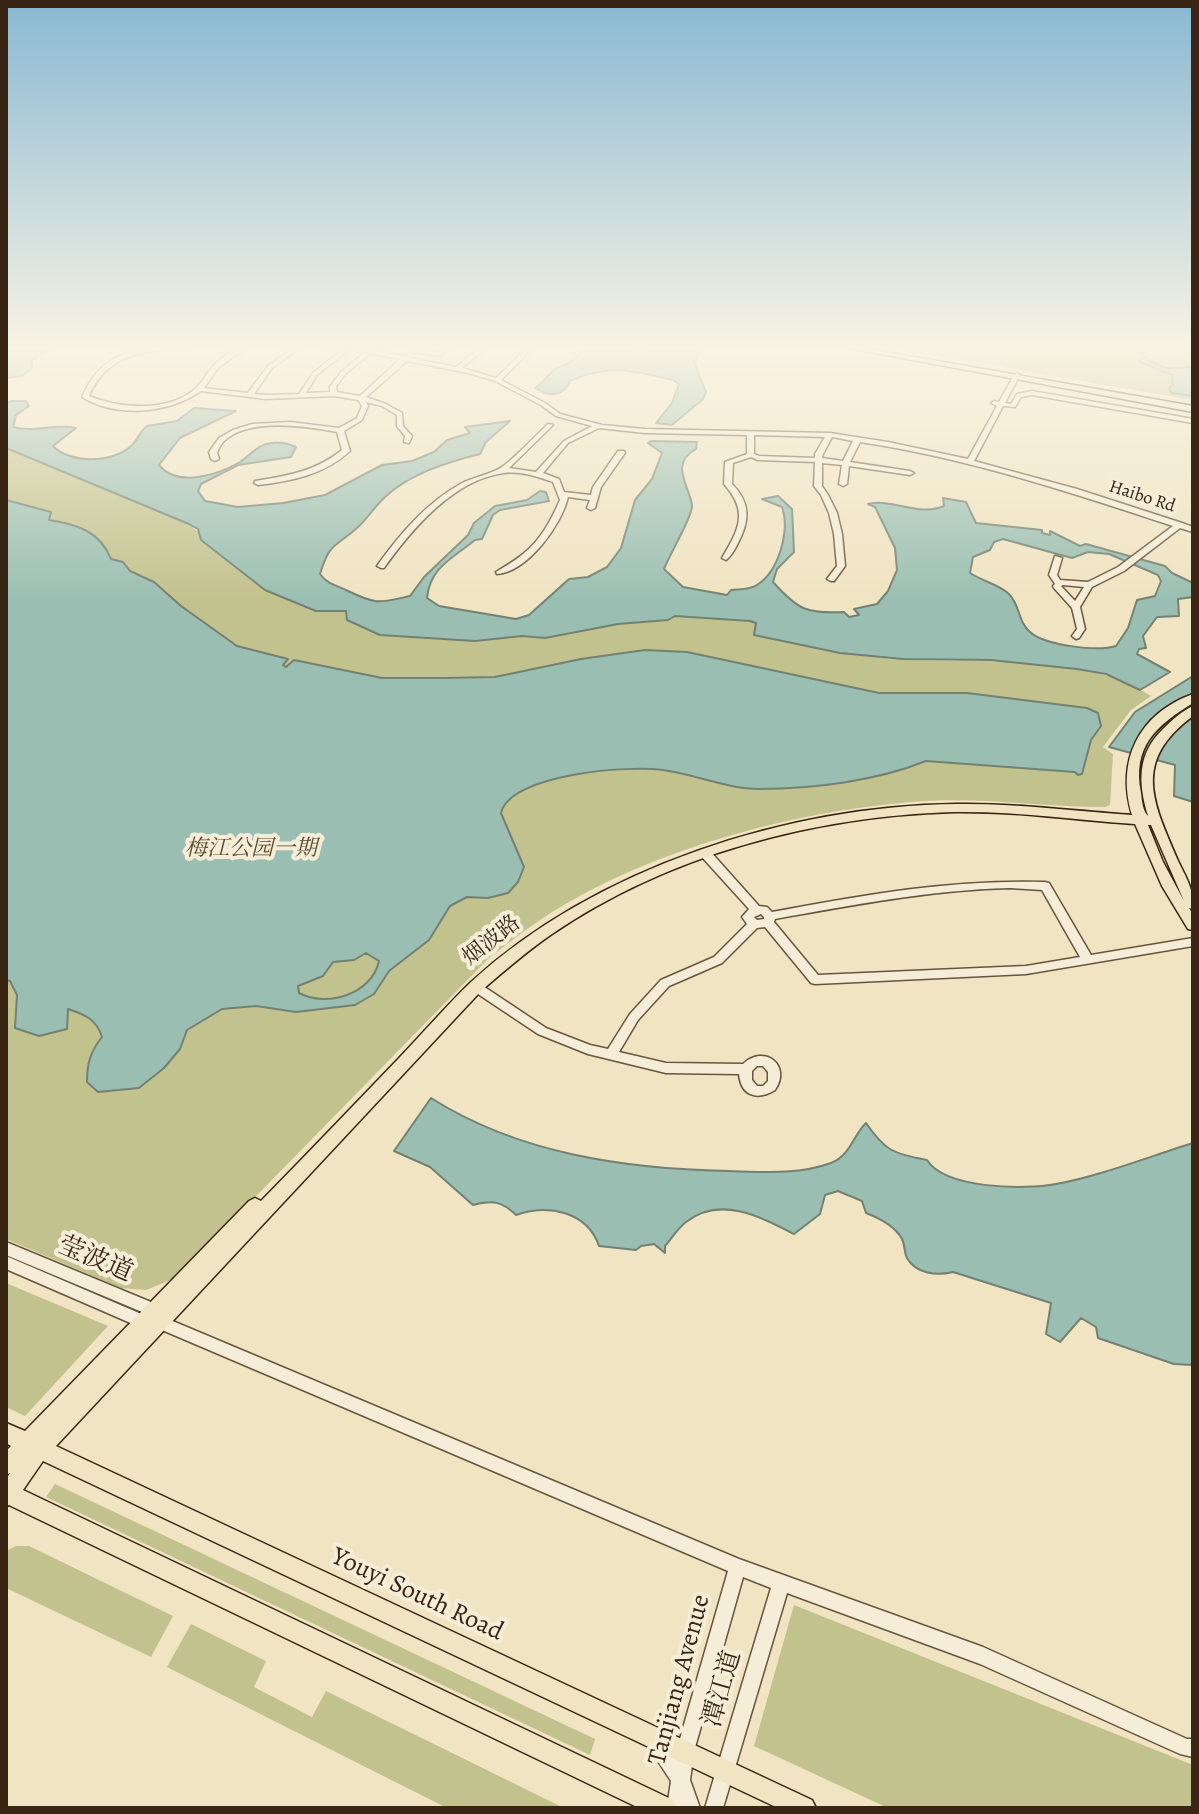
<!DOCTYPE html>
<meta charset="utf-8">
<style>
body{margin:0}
#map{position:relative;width:1199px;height:1814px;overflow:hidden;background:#f0e4c2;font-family:Alegreya,serif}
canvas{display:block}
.frame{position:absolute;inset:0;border:8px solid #392513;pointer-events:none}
</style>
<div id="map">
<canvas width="1199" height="1814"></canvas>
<div class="frame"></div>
</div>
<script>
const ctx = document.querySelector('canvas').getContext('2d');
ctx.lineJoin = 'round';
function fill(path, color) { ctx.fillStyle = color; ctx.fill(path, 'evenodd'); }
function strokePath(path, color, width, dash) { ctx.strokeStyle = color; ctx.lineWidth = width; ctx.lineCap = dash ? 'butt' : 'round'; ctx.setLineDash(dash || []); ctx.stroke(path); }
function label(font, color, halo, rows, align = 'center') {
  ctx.font = font + ' Alegreya,"Noto Serif SC",serif'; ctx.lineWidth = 8; ctx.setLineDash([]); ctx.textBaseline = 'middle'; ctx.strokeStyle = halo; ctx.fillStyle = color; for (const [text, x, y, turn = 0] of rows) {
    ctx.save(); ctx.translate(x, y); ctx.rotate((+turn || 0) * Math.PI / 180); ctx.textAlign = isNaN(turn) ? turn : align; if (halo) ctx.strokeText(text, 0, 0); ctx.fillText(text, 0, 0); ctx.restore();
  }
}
fill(new Path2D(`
 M874 345H1193V400Z
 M6 448 189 524 265 590 316 611H347L475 641 522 636 545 638 618 624 668 620 675 616 750 621 756 623 755 635C803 645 851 656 900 659 984 665 1076 650 1151 696L1131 710 1103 747 1113 754 1110 805 1105 807C1041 807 976 796 911 802 792 812 651 849 549 914 529 927 510 942 490 957L176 1278 146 1290 121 1288 6 1239Z
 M6 1283 108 1326 25 1416 6 1407Z
 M55 1484 595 1739 590 1755 46 1497Z
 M16 1546H29L173 1616 151 1657 6 1588V1551Z
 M794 1605 1193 1765V1808H888L754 1746Z
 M191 1624 266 1661 254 1687 312 1717 326 1691 564 1808H447L167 1667Z`), '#c2c28e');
const water = new Path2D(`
 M20 345H60L41 353 32 361V368L22 376 6 378V350Z
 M589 345H624L620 349 646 354 652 345H704L694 362 706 392 703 399 672 425 656 423 672 403 679 384 673 380C633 371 609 363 570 381 564 396 549 398 536 388L555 369 569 363Z
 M1146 357C1160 370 1175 370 1193 366V396L1171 393 1169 388 1173 385 1172 375 1138 361Z
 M11 401H26L29 406 16 415 13 427C35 433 55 423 76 428L53 446C70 464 113 463 131 446 138 440 140 431 147 426L177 421 194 408 236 411 180 438 159 465C178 488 217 475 240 462 249 456 256 447 266 444 277 441 286 442 296 447L291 457 238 465 201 484 198 491 205 501 238 507 283 503 325 495 382 465 412 461 434 452 447 440 470 433 465 427 510 421 486 442 480 454C448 462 409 474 385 497 376 505 367 519 357 528 333 549 330 542 320 574 328 585 337 585 348 591 377 605 379 603 410 596L424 577 468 535 474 523 495 506 527 500 540 491 546 492 549 501 500 510 493 515 482 539 475 540C453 558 430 567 427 598L439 606 516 619 529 615 569 579 588 577 607 567 621 548 635 500 652 479 662 453 648 443 651 441 697 442 696 449C669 464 689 485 692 505 694 513 669 556 664 569L683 587 727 595 731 590C740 589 750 590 757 585 779 571 790 531 782 507L762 499 778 496 792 509 794 552 777 569 773 582C798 610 807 614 844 612L849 617 859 615 854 609 877 604 888 591 897 570 895 548 875 507 868 504C894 498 918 517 944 506L943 498 966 502 976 523 1042 530V533L1050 535V531L1080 546 1086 544 1165 566 1172 573 1193 583V597L1178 599 1179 616 1157 617 1143 636 1146 648 1139 649 1137 654 1170 672 1140 690 1106 674 1077 669 991 660 903 659 840 653 754 635 756 623 750 621 675 616 668 620 618 624 545 638 522 636 475 641 380 635 347 620 346 611H316L265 590 201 540 198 529 189 524 6 448V404ZM1003 539 1072 558 1088 552 1109 554 1158 575 1161 581 1155 596 1137 600 1128 628 1116 646C1097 652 1044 645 1030 632 1018 622 1020 605 1009 594 1000 585 982 581 970 573L973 557 990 550 994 542Z
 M6 500 51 512 49 520C76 524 100 531 111 559L123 562 130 571 154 582 181 606 237 646 288 659 283 665 286 667 294 660 382 678H445L495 677 581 659 645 650 687 652 879 693H967L1087 708 1098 713 1101 726 1091 740 1082 774 1078 775 1075 772 926 761C876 781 813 789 759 789 727 789 694 774 663 770 629 765 510 774 501 813L524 867 518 882 508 893 488 898 467 897 450 906 429 940 389 971 374 994 355 1005 296 1012 256 1006 222 1009 187 1030 180 1049 164 1068 139 1088 98 1092 87 1082C87 1064 90 1052 102 1037 96 1019 86 1015 68 1009L67 1029 39 1036 15 1028 17 995 10 981 6 980ZM366 953 379 961C372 994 327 1008 299 993L298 986 323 976 333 962 354 960Z
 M1193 676V802L1174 796 1175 765 1109 747 1135 712Z
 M431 1098C519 1154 626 1169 729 1171 763 1172 798 1175 831 1163 850 1156 854 1134 866 1123 886 1152 893 1153 927 1160 945 1189 1025 1190 1056 1184 1097 1177 1151 1156 1193 1143V1365L1174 1364 1098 1338 1096 1327 1081 1318 1060 1342 1046 1334 1051 1303 953 1272C937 1276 916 1274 907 1258 904 1252 905 1245 902 1239 895 1226 879 1218 866 1213L862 1201 838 1191 825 1195 820 1214 794 1234C761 1217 720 1195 686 1222 678 1228 672 1238 665 1246V1253L654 1244 641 1246 636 1250 599 1246C587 1211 548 1204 516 1215 502 1201 492 1200 473 1205L430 1167 394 1151Z`);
fill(water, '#9abfb2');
strokePath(water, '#738172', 2);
const minor = new Path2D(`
 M177 345H198L195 347C150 351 109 350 89 396 120 409 172 413 198 386 202 382 205 376 209 371 218 360 237 344 251 345L219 367 204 388 248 393 268 366 297 345H316L347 351 317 375 306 393 330 392V387L341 372 363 354H367V356L345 374 336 387 337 392 360 396 400 359 336 347 333 345H344L404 356 407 355 410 358 456 367 483 345H489L462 368 496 378 530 345H536L501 380 545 403 560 414 602 425 645 429 830 433 888 442 968 459 997 406 991 403 994 401 999 402 1014 375 1017 373 1020 375 1005 403 1011 404 1017 394 1032 391 1193 419V423L1032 395 1021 397 1015 407 1003 406 974 461 1077 489 1182 523 1193 527V532L1180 528 1124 571 1092 587 1080 607 1085 629 1079 638 1076 639 1072 636 1077 629 1072 608 1054 588 1053 586 1055 584 1049 575 1055 556 1062 558 1057 575 1060 580 1088 582 1118 567 1173 526C1070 492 967 458 860 442L850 462 910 471 914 473 910 475 849 466 847 484 843 486 839 484 842 465 822 463V486L828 495 837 513 842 534 845 566 834 581H831L827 579 837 566 834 534 829 513 821 495 814 486 815 462 758 460 751 457 733 463 732 484C751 503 750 521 737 545 734 551 731 556 726 560L722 558C739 529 749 512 724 484L725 462 747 454V435L645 433 599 428 568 443 543 473 559 479 564 492 591 495 593 487 618 451H624L625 453 601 487 595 508 591 510 587 508 590 500 568 497C562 524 528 572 497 574L496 572C505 566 515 561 523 554 541 540 551 520 560 500L553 482C538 477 521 471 504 473 454 479 411 530 384 568H381L377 566C400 534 426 503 462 483 474 477 492 474 502 467 518 455 533 438 548 424L553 425 509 468 536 472 564 441 592 426 556 416 541 405 495 381 468 373 407 361 366 397 386 404 402 413 403 426 412 436 409 443 404 442 405 436 397 426V415L382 406 366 402 368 406 362 420 344 431 350 451C324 475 291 481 258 485L254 483 255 481C288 476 316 471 342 450L337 432C306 426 249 417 224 441 221 444 219 448 217 452L219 459 215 461 211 459 209 452 219 438 233 430 252 424 290 422 339 428 357 418 362 406 358 400 334 396 266 399 201 391C168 414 116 418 82 397 102 352 132 349 177 345ZM304 345 339 352 313 373 299 394 266 395 254 394 272 368ZM754 435 825 437 815 454V458L759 456 754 454ZM832 437 853 441 843 461 822 458 823 454ZM1063 585 1084 587 1075 601 1061 586Z
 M415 345H421L420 350 439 352 448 345H454L440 356 414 352Z
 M705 849 709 850 759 906 767 907 772 912C863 895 952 879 1045 882L1049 883 1091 955 1193 938V946L1026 974 815 984 811 983 765 927 757 928 722 963 669 986 638 1020 619 1052 666 1063 743 1064C764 1044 792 1065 775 1090 757 1101 741 1096 739 1074L666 1073 588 1054 538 1034 472 990 470 987 472 984H480L546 1028 590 1045 608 1049 630 1014 661 980 714 957 747 924 742 917 749 909 701 856 700 853 701 850ZM1010 888 1042 890 1080 957 1026 966 818 975 774 922 775 919C853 905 930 890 1010 888ZM761 914 764 917V919L757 920 754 917ZM757 1066H763L768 1072V1081L763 1086H757L752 1080V1071Z
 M6 1242 163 1307 165 1312 163 1317 739 1559 983 1647 1187 1739H1193V1757L1180 1754 980 1664 787 1593 723 1808H705L771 1588 743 1577 694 1751 690 1780 700 1808H667L671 1781 646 1743 649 1737 655 1734 661 1737 675 1756 728 1571 155 1327 149 1331 6 1269V1256L153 1319 154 1317 6 1255Z`);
const major = new Path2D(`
 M832 345H847L1193 406V412Z
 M1193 694V703C1156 726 1132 746 1141 793 1142 802 1143 811 1148 816 1138 783 1137 754 1163 729 1172 720 1182 711 1193 706V716C1131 762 1153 802 1179 863 1188 881 1193 888 1193 909L1189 908 1193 914V930L1188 929 1162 886 1135 824C1075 820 1014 811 954 812 814 816 668 855 552 934 527 951 504 971 481 991L56 1446 812 1800 816 1808H778L43 1461 23 1490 673 1800 677 1808H639L9 1505 6 1506V1479L10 1473 6 1475V1451L11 1446 6 1443V1423L25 1431 249 1201 255 1198 261 1201C308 1153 354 1105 400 1057 424 1032 446 1006 471 982 597 867 788 806 957 804 1015 803 1074 811 1132 815 1116 761 1138 714 1193 694ZM1148 825H1151L1184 901 1163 862Z`);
strokePath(minor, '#67553f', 3);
strokePath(major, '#392513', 3);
fill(minor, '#f5edd7');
fill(major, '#f0e4c2');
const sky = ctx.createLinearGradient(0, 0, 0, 599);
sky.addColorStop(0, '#89b8d2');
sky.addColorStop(0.58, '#f8f3e4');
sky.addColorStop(1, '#f8f3e400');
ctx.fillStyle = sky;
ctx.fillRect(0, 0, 1199, 599);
label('18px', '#392513', '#f5edd7', [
 ["Haibo Rd",1142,497,18]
]);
label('italic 22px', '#5b4c32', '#f5edd7', [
 ["梅江公园一期",251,850]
]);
label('22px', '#392513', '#f5edd7', [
 ["烟波路",492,941,-38]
]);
label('26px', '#392513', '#f5edd7', [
 ["莹波道",95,1260,23],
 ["Youyi South Road",417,1595,25],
 ["Tanjiang Avenue",680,1680,-75],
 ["潭江道",723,1689,-74]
]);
</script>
